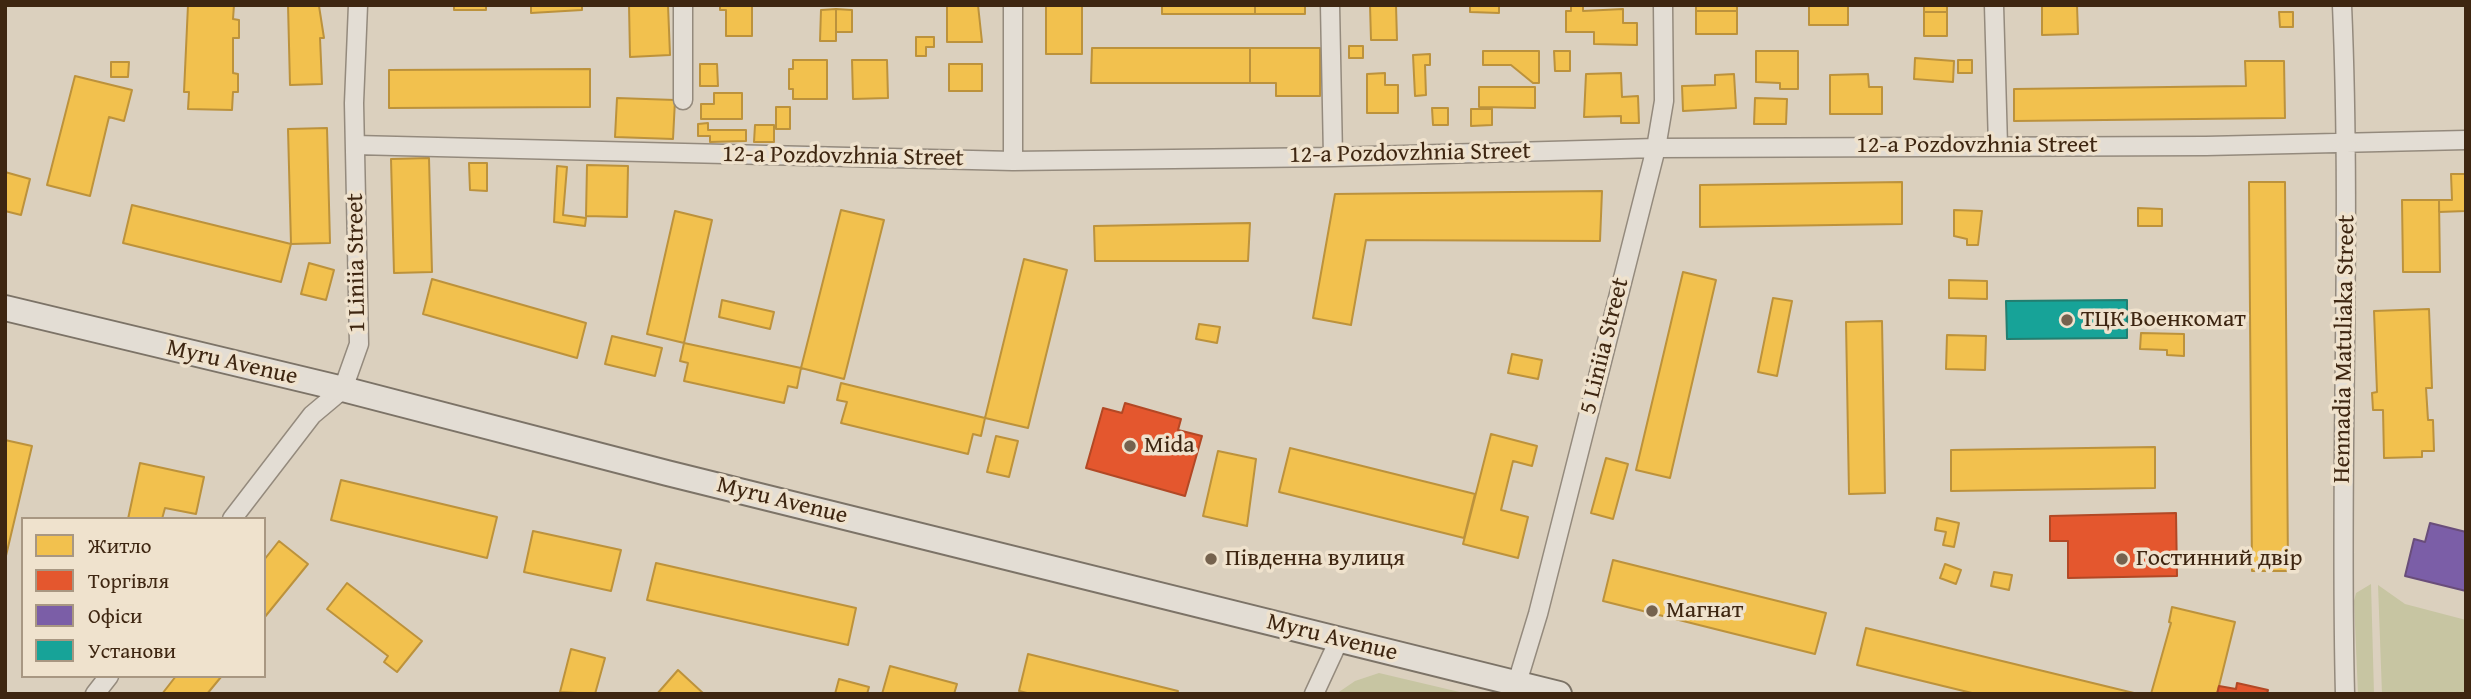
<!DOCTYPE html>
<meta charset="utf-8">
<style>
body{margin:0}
#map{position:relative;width:2471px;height:699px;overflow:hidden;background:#dbd0be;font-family:"Gentium Book Plus",serif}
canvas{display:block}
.frame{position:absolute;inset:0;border:7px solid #3e2611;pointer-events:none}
.legend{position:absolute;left:21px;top:517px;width:245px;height:161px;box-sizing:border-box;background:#efe2cd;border:2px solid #a89782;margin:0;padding:9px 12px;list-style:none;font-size:21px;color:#3e2611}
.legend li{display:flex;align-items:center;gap:14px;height:35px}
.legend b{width:35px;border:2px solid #a89782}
</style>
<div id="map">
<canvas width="2471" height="699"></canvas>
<div class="frame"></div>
<ul class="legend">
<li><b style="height:19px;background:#f2c14e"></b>Житло</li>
<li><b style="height:19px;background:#e4572e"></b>Торгівля</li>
<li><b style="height:19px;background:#7b5ea7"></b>Офіси</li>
<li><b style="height:19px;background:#17a398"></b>Установи</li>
</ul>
</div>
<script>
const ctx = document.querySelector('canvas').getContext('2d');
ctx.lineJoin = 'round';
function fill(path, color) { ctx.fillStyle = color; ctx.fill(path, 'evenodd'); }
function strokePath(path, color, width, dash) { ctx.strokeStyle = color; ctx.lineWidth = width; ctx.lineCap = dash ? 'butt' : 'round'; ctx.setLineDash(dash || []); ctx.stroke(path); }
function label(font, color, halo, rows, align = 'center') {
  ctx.font = font + ' "Gentium Book Plus",serif'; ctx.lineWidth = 7; ctx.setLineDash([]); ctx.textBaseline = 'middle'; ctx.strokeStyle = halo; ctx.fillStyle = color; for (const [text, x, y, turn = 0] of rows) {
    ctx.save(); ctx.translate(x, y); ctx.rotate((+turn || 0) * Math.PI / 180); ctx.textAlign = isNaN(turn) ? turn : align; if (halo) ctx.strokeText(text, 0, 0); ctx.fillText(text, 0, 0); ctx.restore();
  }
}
fill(new Path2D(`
 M2371 584 2374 694H2358L2354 601 2356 593Z
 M2378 585 2405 604 2466 620V694H2382Z
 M1379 673 1468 694H1336L1355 681Z`), '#c7c5a2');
const homes = new Path2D(`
 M188 5H234L233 19 239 20V38H233V73L238 74V92H233L232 110 188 109 189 92H184Z
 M288 5 319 6 324 38H320L322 84 290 85Z
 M454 5H486V10H454Z
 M531 5H582V10L531 13Z
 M629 5H668L670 55 630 57Z
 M720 5H752V36H726V10H720Z
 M947 5H978L982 42H947Z
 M1046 5H1082V54H1046Z
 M1162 5H1255V14H1162Z
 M1255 5H1305V14H1255Z
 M1370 5H1396L1397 40H1371Z
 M1470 5H1499V13L1470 12Z
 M1571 5H1583V11L1623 9V23H1637V45L1594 44V32H1566V11H1571Z
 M1696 5H1737V11H1696Z
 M1809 5H1848V25H1809Z
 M1924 5H1947V12H1924Z
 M2042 5H2077L2078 34 2042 35Z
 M836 9 852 10V32H836Z
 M836 9V41H820L821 10Z
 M1696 11H1737V34H1696Z
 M1924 12H1947V36H1924Z
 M2279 12H2293V27H2280Z
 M916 37H934V47H926V56H916Z
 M1349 46H1363V58H1349Z
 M1092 48H1250V83H1091Z
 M1250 48H1320V96H1276V83H1250Z
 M1483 51H1539V83H1533L1511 65H1483Z
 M1554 51H1570V71H1555Z
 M1756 51H1798V89H1780V83L1756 82Z
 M1430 54V65H1425L1426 95 1415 96 1413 55Z
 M1915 58 1954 61 1953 82 1914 79Z
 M793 60H827V99H793V89H789V69H793Z
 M852 60H887L888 98 853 99Z
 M1958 60H1972V73H1958Z
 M2245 61H2284L2285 118 2014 121V89L2246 86Z
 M111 62H129L128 77H111Z
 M700 64H717L718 86H700Z
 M949 64H982V91H949Z
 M590 69V107L389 108V70Z
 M1385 73V85H1398V113H1367V74Z
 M1621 73 1622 97 1638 96 1639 123H1621V116L1584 117 1586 74Z
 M1734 74 1736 108 1683 111 1682 86 1715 85V75Z
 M1868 74 1869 87H1882V114H1830V75Z
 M75 76 132 90 124 121 109 117 90 196 47 185Z
 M1479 87H1535V108L1479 107Z
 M714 93H742V119H701V104H714Z
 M617 98 675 100 673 139 615 137Z
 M1755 98 1787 99 1786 124H1754Z
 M776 107H790V129H776Z
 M1432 108H1448V125H1433Z
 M1471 109H1492V125L1471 126Z
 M708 123V130H746V141L710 142V136H698V124Z
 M755 125H774V142H754Z
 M327 128 330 243 291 244 288 129Z
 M429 158 432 272 394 273 391 159Z
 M469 163H487V191L470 190Z
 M587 165 628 166 627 217 586 216Z
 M557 166 567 167 563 215 586 218 585 226 554 222Z
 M5 172 30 179 21 215 5 211Z
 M2451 174H2466V211L2439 212V200H2452Z
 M1902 182V224L1700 227V185Z
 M2249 182H2285L2288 571H2252Z
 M1602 191 1600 241 1366 240 1351 325 1313 318 1335 194Z
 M2402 200H2439L2440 272H2403Z
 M132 205 291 244 281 282 123 243Z
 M2138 208 2162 209V226H2138Z
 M841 210 884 220 844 379 801 368Z
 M1954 210 1982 211 1978 245H1967V239L1954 236Z
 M675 211 712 220 684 343 647 334Z
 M1250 223 1248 261H1095L1094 226Z
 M1024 259 1067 270 1028 428 985 418Z
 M309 263 334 270 326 300 301 294Z
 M1683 272 1716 280 1670 478 1636 470Z
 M432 279 586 323 577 358 423 314Z
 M1949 280 1987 281V299L1949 298Z
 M1773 298 1792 301 1777 376 1758 372Z
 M722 300 774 312 770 329 719 317Z
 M2429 309 2432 388H2426L2428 420H2433L2434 451H2422V457L2384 458 2383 410H2373L2372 393 2377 392 2374 311Z
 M1882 321 1885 493 1849 494 1846 322Z
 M1199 324 1220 327 1217 343 1196 339Z
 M2141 333 2184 334V356L2167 355V350L2140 349Z
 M1947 335 1986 336 1985 370 1946 369Z
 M612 336 662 348 655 376 605 364Z
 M684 343 801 368 797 388 788 386 784 403 684 381 688 363 680 361Z
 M1512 354 1542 360 1538 379 1508 373Z
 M841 383 985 418 981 436 973 434 968 454 841 423 847 402 837 400Z
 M1491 434 1537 446 1532 466 1513 461 1501 510 1528 517 1518 558 1463 544Z
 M996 436 1018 441 1009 477 987 472Z
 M5 440 32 446 5 560Z
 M2155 447V488L1951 491V450Z
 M1290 448 1475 494 1464 538 1279 492Z
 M1218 451 1256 459 1247 526 1203 516Z
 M1606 458 1628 464 1613 519 1591 513Z
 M140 463 204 477 196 514 165 508 162 519H128Z
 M341 480 497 517 487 558 331 520Z
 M1937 518 1959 523 1954 547 1943 545 1946 532 1935 530Z
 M533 531 621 550 611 591 524 572Z
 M279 541 308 564 264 618V560Z
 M1613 560 1826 613 1815 654 1603 601Z
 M656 563 856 608 848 645 647 600Z
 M1945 564 1961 570 1956 584 1940 578Z
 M1994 572 2012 575 2009 590 1991 586Z
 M347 583 422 641 397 672 384 662 388 656 327 609Z
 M2172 607 2235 622 2217 694H2151L2171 623 2169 622Z
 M1866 628 2138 694H1976L1857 665Z
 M571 649 605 658 595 694 560 692Z
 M1028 654 1178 691 1177 694H1031L1019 691Z
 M890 666 957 684 954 694H882Z
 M678 670 704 694H657Z
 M176 676H220L221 677 207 694H162Z
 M839 679 869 687 867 694H835Z`);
fill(homes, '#f2c14e');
strokePath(homes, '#bc923c', 2);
const shops = new Path2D(`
 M1125 403 1181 419 1178 430 1202 436 1185 496 1086 468 1103 408 1122 413Z
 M2176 513 2177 576 2068 578V541H2050V516Z
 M2237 683 2268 690 2267 694H2217L2219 686 2236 689Z`);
fill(shops, '#e4572e');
strokePath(shops, '#b24825', 2);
const offices = new Path2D(`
 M2430 523 2466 532V591L2405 576 2414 539 2425 542Z`);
fill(offices, '#7b5ea7');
strokePath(offices, '#694d7a', 2);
const public = new Path2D(`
 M2127 300V338L2007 339 2006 301Z`);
fill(public, '#17a398');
strokePath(public, '#237e70', 2);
const street = new Path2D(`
 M683 5V100
 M1013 5V161
 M1330 5 1333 157
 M1994 5 1998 146
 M2342 5C2352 235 2339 464 2345 694
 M355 145 1013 161 1333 157 1656 148 2206 146 2466 140
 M232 519 312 415 343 389 359 344 354 103 358 5
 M1517 683 1538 614 1656 148 1664 101 1663 5
 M95 694 109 676
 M1314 694 1339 640`);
const secondary = new Path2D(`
 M5 308 343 389 667 473 1559 694`);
strokePath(street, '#948a7d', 21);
strokePath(secondary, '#7c7367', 28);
strokePath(street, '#e3ddd4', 18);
strokePath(secondary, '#e3ddd4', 24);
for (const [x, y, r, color] of [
 [2067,320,7,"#75624e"],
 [1130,446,7,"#75624e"],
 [1211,559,7,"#75624e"],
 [2122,559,7,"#75624e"],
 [1652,611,7,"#75624e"]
]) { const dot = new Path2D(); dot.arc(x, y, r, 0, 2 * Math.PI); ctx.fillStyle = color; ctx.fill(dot); strokePath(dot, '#efe2cd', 2.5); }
label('24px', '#3e2611', '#efe2cd', [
 ["12-a Pozdovzhnia Street",1977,146],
 ["12-a Pozdovzhnia Street",1410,154,-1],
 ["12-a Pozdovzhnia Street",843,157,1],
 ["1 Liniia Street",357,263,-91],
 ["5 Liniia Street",1605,346,-76],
 ["Hennadia Matuliaka Street",2345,349,-89],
 ["Myru Avenue",232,363,13],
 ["Myru Avenue",782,501,14],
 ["Myru Avenue",1332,638,14]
]);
label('24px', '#3e2611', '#efe2cd', [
 ["ТЦК Военкомат",2081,320],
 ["Mida",1144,446],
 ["Південна вулиця",1225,559],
 ["Гостинний двір",2136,559],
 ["Магнат",1666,611]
], 'left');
</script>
